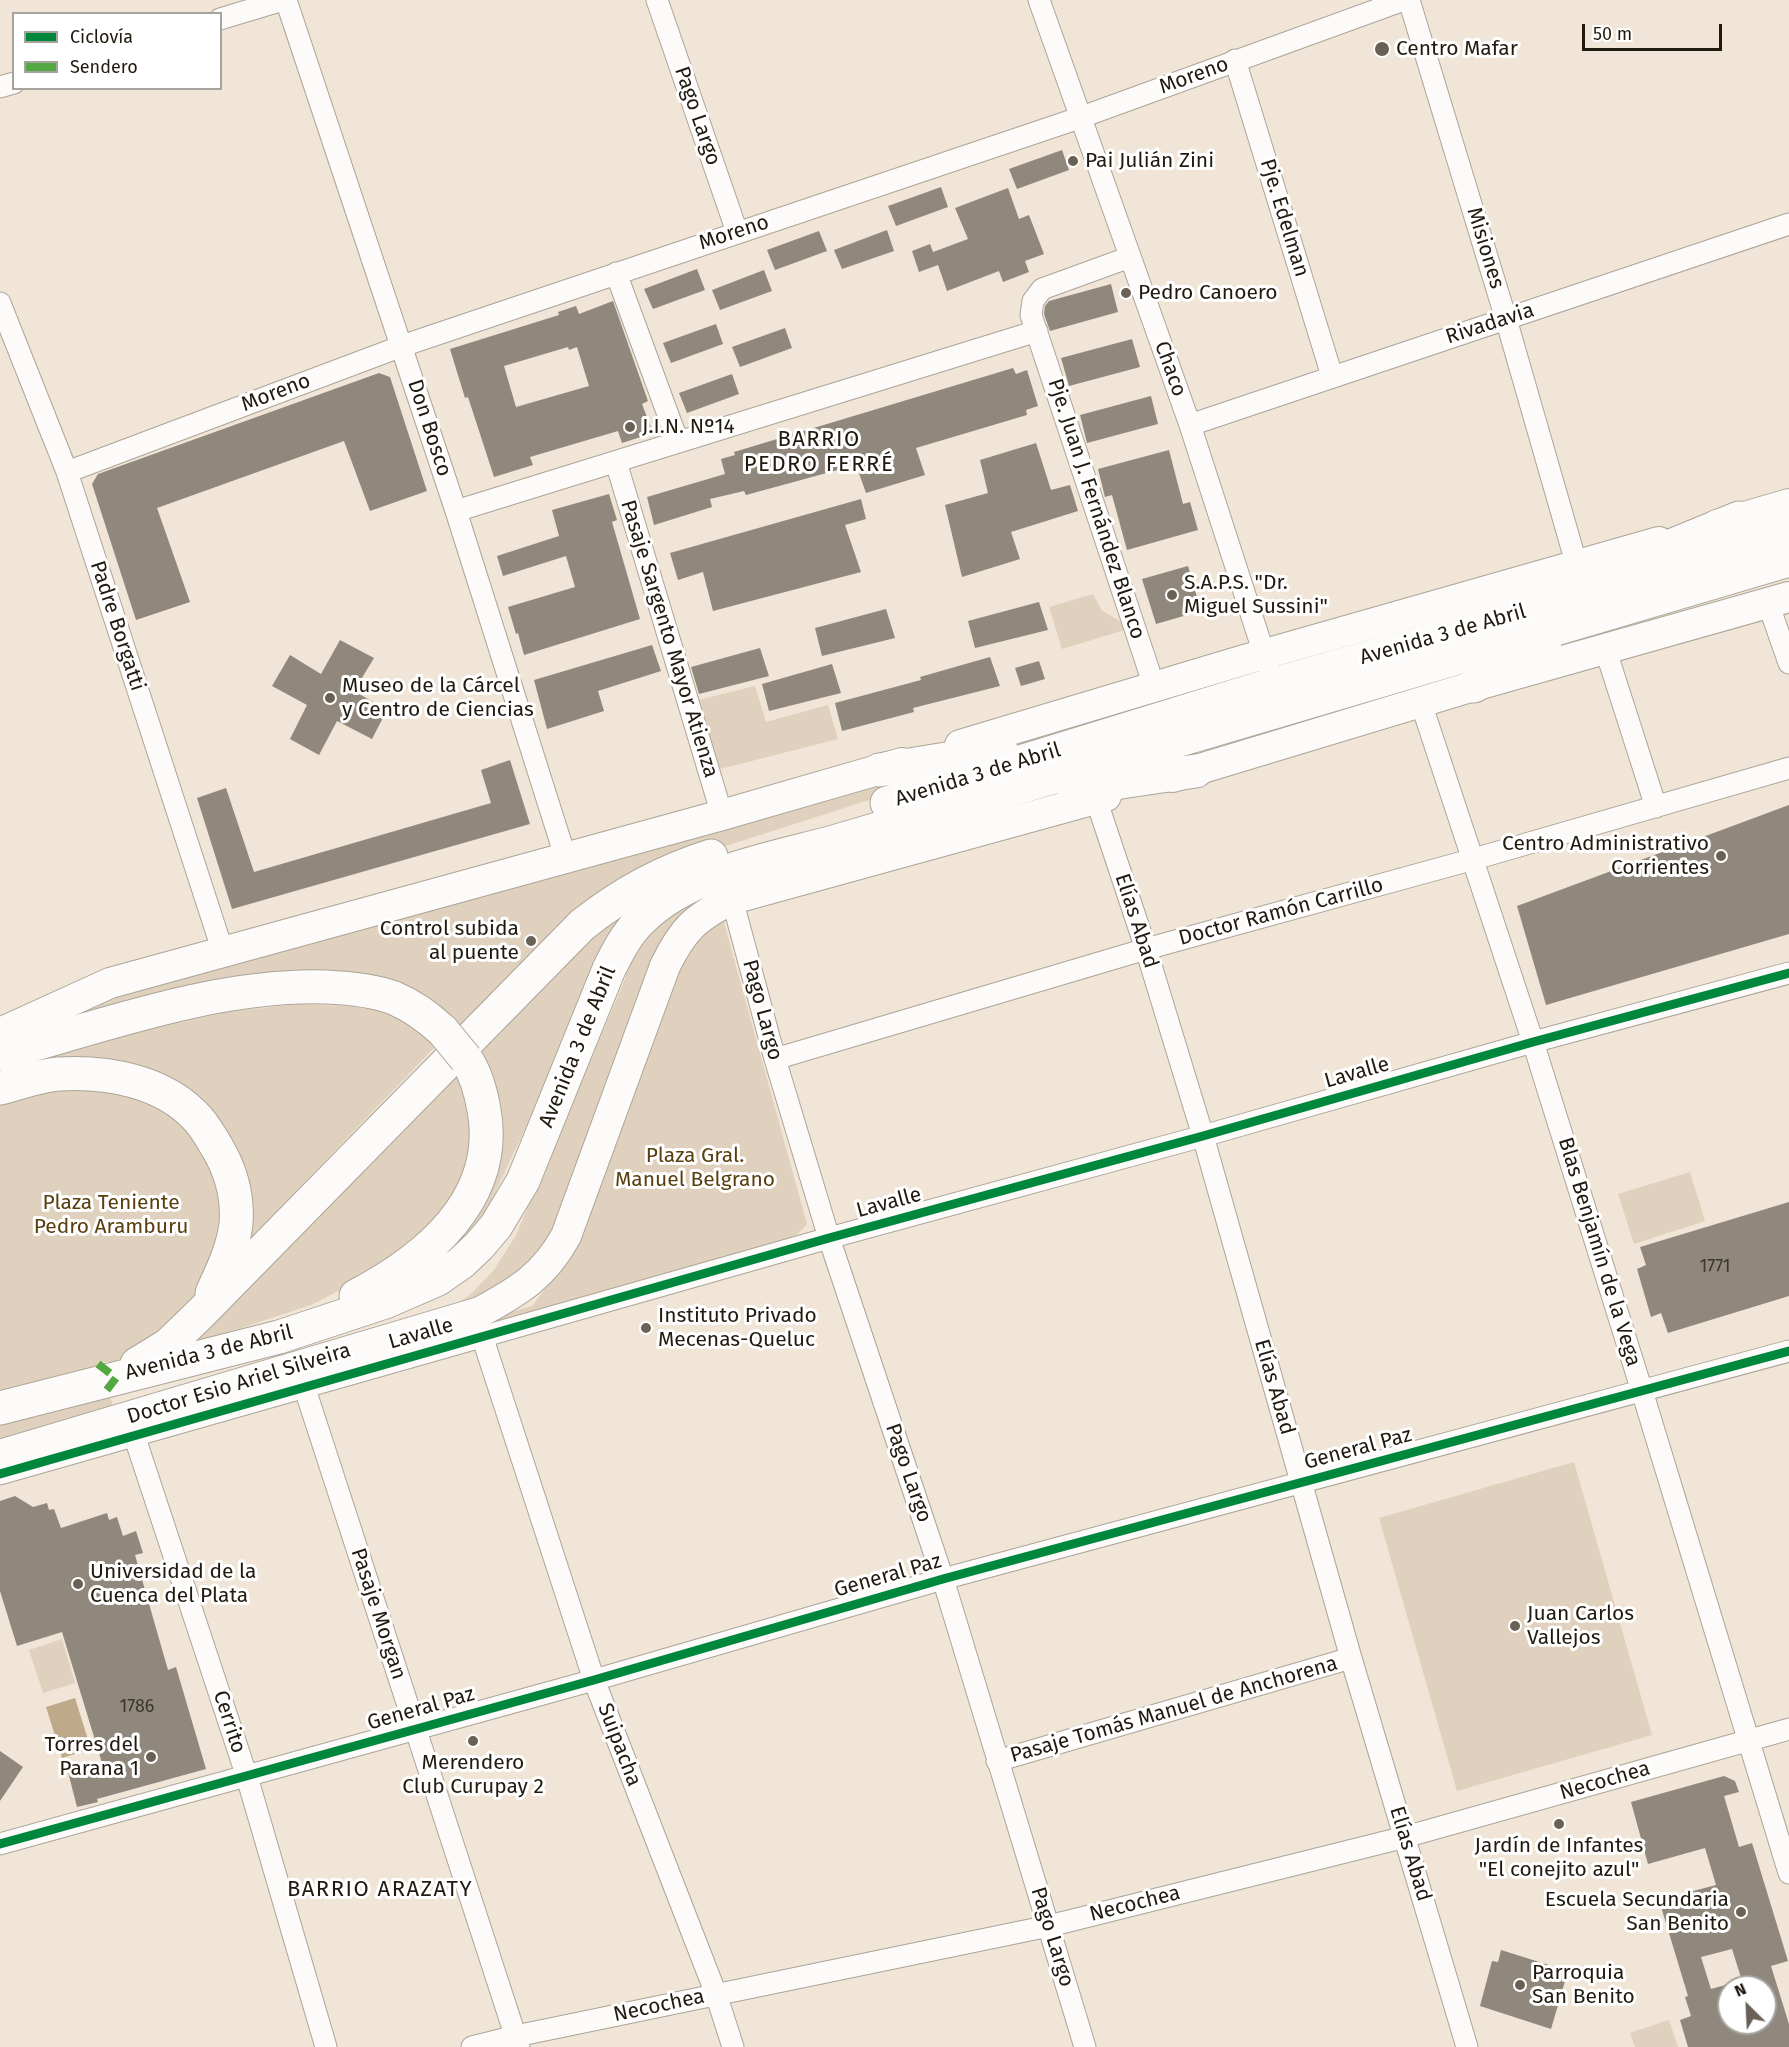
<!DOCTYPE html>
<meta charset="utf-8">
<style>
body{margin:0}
#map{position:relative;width:1789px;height:2047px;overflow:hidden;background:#f0e5d6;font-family:"Fira Sans",sans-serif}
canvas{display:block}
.legend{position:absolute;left:12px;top:12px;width:210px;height:78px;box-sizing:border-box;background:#fff;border:2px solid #a6a39f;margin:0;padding:8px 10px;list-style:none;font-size:18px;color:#201a0f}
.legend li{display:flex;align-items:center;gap:12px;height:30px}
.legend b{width:30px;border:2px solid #a6a39f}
.north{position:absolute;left:1717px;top:1975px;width:60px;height:60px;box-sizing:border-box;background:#fff;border:2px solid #a6a39f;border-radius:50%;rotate:336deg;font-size:16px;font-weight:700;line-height:24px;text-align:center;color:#201a0f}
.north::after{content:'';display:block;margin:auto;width:21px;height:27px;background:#696155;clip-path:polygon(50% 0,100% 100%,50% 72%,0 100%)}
.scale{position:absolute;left:1582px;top:24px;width:140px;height:27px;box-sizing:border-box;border:3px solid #201a0f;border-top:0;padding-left:8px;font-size:18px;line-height:21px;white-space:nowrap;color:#201a0f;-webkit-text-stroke:4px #fff;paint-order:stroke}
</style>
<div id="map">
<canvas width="1789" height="2047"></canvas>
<ul class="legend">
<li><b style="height:8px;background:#00873e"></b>Ciclovía</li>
<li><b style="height:8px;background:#52a941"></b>Sendero</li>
</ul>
<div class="north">N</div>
<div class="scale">50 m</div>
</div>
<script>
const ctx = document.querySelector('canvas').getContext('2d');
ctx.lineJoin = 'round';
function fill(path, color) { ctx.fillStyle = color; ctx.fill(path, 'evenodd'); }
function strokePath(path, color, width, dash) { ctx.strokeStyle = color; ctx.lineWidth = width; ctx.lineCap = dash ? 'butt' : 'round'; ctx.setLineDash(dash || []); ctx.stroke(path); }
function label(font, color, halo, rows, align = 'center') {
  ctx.font = font + ' "Fira Sans",sans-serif'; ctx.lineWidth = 6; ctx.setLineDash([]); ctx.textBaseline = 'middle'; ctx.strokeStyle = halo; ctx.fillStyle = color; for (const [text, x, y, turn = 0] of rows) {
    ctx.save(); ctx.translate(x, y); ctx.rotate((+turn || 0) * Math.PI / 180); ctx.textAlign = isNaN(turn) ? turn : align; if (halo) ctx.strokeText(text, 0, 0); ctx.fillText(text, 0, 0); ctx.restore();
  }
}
fill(new Path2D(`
 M1093 594 1102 611 1122 622 1125 630 1062 649 1049 607Z
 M755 686 766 722 828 705 838 739 716 770 698 700Z
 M927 769 938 778 682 860 464 1039 400 987 17 1039 83 1002Z
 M661 882 598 975 480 1224 461 1246 406 1276 469 1215 472 1048 577 937Z
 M715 889 691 917 572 1203 535 1272 426 1322 470 1295 494 1270 516 1235 626 977 617 975 650 925Z
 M723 919 807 1224 796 1236 0 1468V1460L532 1306 552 1280 682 943Z
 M300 1004C334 1006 375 1004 406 1022 417 1028 426 1038 435 1047L243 1246 190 1096 0 1076V1068L107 1038 226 1012Z
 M458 1072 468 1105 470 1152 463 1184 430 1228 360 1280 311 1305 183 1347Z
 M75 1082 149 1102 183 1123 201 1150 221 1191V1241L200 1292 173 1322 135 1352 113 1362H100L114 1410 0 1443V1094Z
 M1690 1172 1705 1221 1634 1244 1618 1194Z
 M1574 1462 1652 1735 1457 1791 1379 1518Z
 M62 1639 75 1683 43 1693 29 1650Z
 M1669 2020 1678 2047H1635L1630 2033Z`), '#dfd1bd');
fill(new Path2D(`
 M75 1698 91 1749 62 1758 46 1707Z`), '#bea98a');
fill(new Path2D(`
 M1062 150 1069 170 1017 189 1009 169Z
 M941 187 948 207 896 226 888 206Z
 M1008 188 1019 219 1029 215 1044 254 1025 261 1029 272 1003 282 999 271 947 291 938 265 919 272 912 251 930 244 933 252 968 239 955 208Z
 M887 230 894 251 842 269 834 250Z
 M819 231 827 251 775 270 767 250Z
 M697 269 705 290 653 309 644 289Z
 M764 270 772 291 720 310 712 290Z
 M1111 284 1118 312 1050 331 1044 314 1045 306 1049 301Z
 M613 301 648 401 642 404 653 433 622 443 618 431 530 457 533 465 494 477 468 397 465 398 450 349 559 315 558 312 576 306 579 314ZM568 347 569 350 577 347 589 386 516 407 504 366Z
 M716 324 723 344 671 363 663 343Z
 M785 328 792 348 740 367 732 347Z
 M1132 339 1140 367 1069 386 1061 358Z
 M1013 368 1016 374 1027 370 1038 406 1026 410 1027 415 916 448 925 475 866 493 856 465 746 495 744 491 710 499 712 507 654 525 647 497 725 474 721 459 735 455 734 452Z
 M379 373 390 377 427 491 370 511 344 441 157 508 190 602 136 620 92 484 98 474Z
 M732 374 739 394 687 413 679 393Z
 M1151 396 1158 424 1087 443 1080 415Z
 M1036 443 1051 490 1070 485 1078 511 1011 532 1020 559 962 577 945 505 988 493 980 460Z
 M1169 450 1183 504 1190 502 1198 530 1127 550 1112 495 1105 497 1098 469Z
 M609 494 617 520 612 522 640 619 524 655 518 633 516 634 508 607 575 587 566 556 503 576 497 556 559 536 552 510Z
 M861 499 866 519 845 525 861 572 713 611 703 572 678 580 670 553Z
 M1188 566 1201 611 1156 624 1142 579Z
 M1039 602 1048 630 975 648 968 621Z
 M886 609 895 638 822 656 815 628Z
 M340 640 374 658 354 691 387 710 372 739 337 721 319 755 290 739 307 705 272 686 290 655 321 674Z
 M652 645 661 671 598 691 604 711 547 729 534 680Z
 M760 648 769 676 699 694 691 667Z
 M990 657 1000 686 913 708 914 712 842 731 835 703 921 680 920 677Z
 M1039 661 1045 679 1021 686 1015 668Z
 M832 664 841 693 769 711 762 684Z
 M510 760 530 824 232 909 197 798 226 788 254 872 491 803 481 770Z
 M1789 805V934L1546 1005 1517 906Z
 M1789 1202V1296L1668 1333 1661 1313 1651 1317 1637 1269 1646 1265 1640 1247Z
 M15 1496 33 1507 47 1503 49 1510 54 1509 61 1528 107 1513 109 1520 117 1517 123 1536 136 1531 143 1553 135 1555 168 1670 176 1667 206 1769 97 1799 98 1802 77 1807 68 1772 102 1763 62 1632 17 1646 0 1591V1501Z
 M0 1751 23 1767 0 1801Z
 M1724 1776 1735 1781 1739 1792 1724 1796 1739 1847 1752 1843 1788 1961 1771 1966 1789 2024V2047H1688L1680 2020 1691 2016 1685 1997 1688 1996 1659 1900 1716 1885 1705 1848 1648 1864 1631 1802ZM1732 1949 1744 1987H1765V2023H1729V1984L1711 1989 1701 1957Z
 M1501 1950 1568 1971 1551 2029 1480 2006 1492 1961 1498 1962Z`), '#90887d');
const street = new Path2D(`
 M286 0 456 511 566 859
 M657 0 737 232
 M1039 0 1190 425 1268 666
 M1409 0 1506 319 1577 566
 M220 19 283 0
 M1235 60 1332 376
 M0 87 14 83
 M1130 257 1042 289 1033 301 1031 315 1154 686
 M616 273 678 442
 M0 303 67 472 223 952
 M1190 425 1789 224
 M616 462 722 815
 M67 472 402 346 1079 118 1404 0
 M456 511 1037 331
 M1768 603 1789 663
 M1605 648 1656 807
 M1421 703 1533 1042 1642 1391 1789 1873
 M1096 799 1146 949 1203 1136 1351 1658 1467 2047
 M732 899 775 1059 829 1238 943 1579 1085 2047
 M775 1059 1146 949 1474 859 1789 768
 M482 1336 594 1680 716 1994 733 2047
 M304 1386 519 2047
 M134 1435 247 1777 326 2047
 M0 1474 829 1238 1203 1136 1533 1042 1789 973
 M997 1761 1351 1658
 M0 1844 594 1680 943 1579 1789 1351
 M472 2047 516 2036 1049 1926 1405 1837 1789 1729`);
const secondary = new Path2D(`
 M1717 525 1789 504
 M960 745 1244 660 1659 542
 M1173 777 1474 686 1789 597
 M0 1033 110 983 722 815 902 763
 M0 1455 480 1312C519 1291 544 1276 566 1236L665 966C683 929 695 918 732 899L1106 796`);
const highway = new Path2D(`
 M1634 561 1739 518
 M1474 686 1530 654 1545 649
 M879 770 1001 750
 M1074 793 1121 782 1196 771
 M887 803 1254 690 1789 536
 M0 1054C106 1025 216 984 326 987 349 988 373 990 394 998 413 1006 428 1017 443 1031
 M0 1088C19 1083 38 1076 58 1074 107 1071 164 1081 198 1119 206 1128 212 1139 218 1149 232 1173 238 1197 236 1224 233 1249 222 1271 212 1293
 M356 1296C426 1259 500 1199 484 1110 481 1092 476 1074 466 1059
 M137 1364 168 1345 203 1311 582 925C622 893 663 871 711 856
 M0 1408 279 1337 385 1302 438 1279 461 1263 479 1246 496 1226 523 1181 609 969C618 951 627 933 642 919 691 871 773 859 837 841L1789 560`);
strokePath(street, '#aca498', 23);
strokePath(secondary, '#aca498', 32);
strokePath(highway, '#aca498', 35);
strokePath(street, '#fdfbf9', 21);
strokePath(secondary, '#fdfbf9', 30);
strokePath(highway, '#fdfbf9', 33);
const highwayBridge = new Path2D(`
 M443 1031 466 1059`);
strokePath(highwayBridge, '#aca498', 35, []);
strokePath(highwayBridge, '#fdfbf9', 33);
strokePath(new Path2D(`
 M98 1364 116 1378 106 1391`), '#52a941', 8, [15, 8]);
strokePath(new Path2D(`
 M0 1474 829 1238 1203 1136 1533 1042 1789 973
 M0 1844 594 1680 943 1579 1789 1351`), '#00873e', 9);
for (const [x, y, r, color] of [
 [1382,49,8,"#696155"],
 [1073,161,6,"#696155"],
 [1126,293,6,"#696155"],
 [630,427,6,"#696155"],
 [1172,595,6,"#696155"],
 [330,698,6,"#696155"],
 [1721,856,6,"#696155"],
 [531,941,6,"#696155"],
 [646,1328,6,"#696155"],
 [78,1584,6,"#696155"],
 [1515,1626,6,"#696155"],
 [473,1741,6,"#696155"],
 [151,1757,6,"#696155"],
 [1559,1824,6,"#696155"],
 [1741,1912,6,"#696155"],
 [1520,1985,6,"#696155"]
]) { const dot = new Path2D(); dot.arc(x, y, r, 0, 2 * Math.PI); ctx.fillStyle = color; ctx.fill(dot); strokePath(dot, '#fff', 2); }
label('18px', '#3c362a', null, [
 ["1771",1715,1267],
 ["1786",137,1707]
]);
label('21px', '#201a0f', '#fff', [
 ["Centro Mafar",1396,49],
 ["Pai Julián Zini",1085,161],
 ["Pedro Canoero",1138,293],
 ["J.I.N. Nº14",642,427],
 ["S.A.P.S. \"Dr.",1184,583],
 ["Miguel Sussini\"",1184,607],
 ["Museo de la Cárcel",342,686],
 ["y Centro de Ciencias",342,710],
 ["Centro Administrativo",1709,844,"right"],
 ["Corrientes",1709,868,"right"],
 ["Control subida",519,929,"right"],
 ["al puente",519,953,"right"],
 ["Instituto Privado",658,1316],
 ["Mecenas-Queluc",658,1340],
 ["Universidad de la",90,1572],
 ["Cuenca del Plata",90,1596],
 ["Juan Carlos",1527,1614],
 ["Vallejos",1527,1638],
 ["Torres del",139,1745,"right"],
 ["Parana 1",139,1769,"right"],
 ["Merendero",473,1763,"center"],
 ["Club Curupay 2",473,1787,"center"],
 ["Jardín de Infantes",1559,1846,"center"],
 ["\"El conejito azul\"",1559,1870,"center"],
 ["Escuela Secundaria",1729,1900,"right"],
 ["San Benito",1729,1924,"right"],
 ["Parroquia",1532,1973],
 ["San Benito",1532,1997]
], 'left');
label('21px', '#201a0f', '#fff', [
 ["Moreno",1194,76,-20],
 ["Pago Largo",697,116,71],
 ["Pje. Edelman",1284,218,73],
 ["Moreno",734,233,-18],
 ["Misiones",1485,248,73],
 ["Rivadavia",1490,324,-18],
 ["Chaco",1170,369,70],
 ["Moreno",276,393,-21],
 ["Don Bosco",429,428,72],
 ["Pje. Juan J. Fernández Blanco",1096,509,72],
 ["Padre Borgatti",117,626,72],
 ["Avenida 3 de Abril",1443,635,-16],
 ["Pasaje Sargento Mayor Atienza",669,639,73],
 ["Avenida 3 de Abril",978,775,-17],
 ["Doctor Ramón Carrillo",1281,912,-15],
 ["Elías Abad",1136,921,72],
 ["Pago Largo",762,1010,75],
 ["Avenida 3 de Abril",578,1047,-68],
 ["Lavalle",1357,1073,-16],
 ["Lavalle",889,1203,-15],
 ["Blas Benjamín de la Vega",1599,1252,73],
 ["Lavalle",421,1334,-16],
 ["Avenida 3 de Abril",209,1353,-14],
 ["Doctor Esio Ariel Silveira",239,1384,-17],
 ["Elías Abad",1274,1387,74],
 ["General Paz",1358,1449,-15],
 ["Pago Largo",908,1473,71],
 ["General Paz",888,1576,-16],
 ["Pasaje Morgan",378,1614,72],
 ["General Paz",421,1709,-16],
 ["Pasaje Tomás Manuel de Anchorena",1174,1710,-16],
 ["Cerrito",229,1722,72],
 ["Suipacha",619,1745,69],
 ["Necochea",1605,1781,-16],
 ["Elías Abad",1410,1854,73],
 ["Necochea",1135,1904,-14],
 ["Pago Largo",1052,1937,73],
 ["Necochea",659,2006,-12]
]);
label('21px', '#593e0e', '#fff', [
 ["Plaza Gral.",695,1156],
 ["Manuel Belgrano",695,1180],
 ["Plaza Teniente",111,1203],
 ["Pedro Aramburu",111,1227]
]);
ctx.letterSpacing = '1.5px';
label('22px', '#201a0f', '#fff', [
 ["BARRIO",819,440],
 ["PEDRO FERRÉ",819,465],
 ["BARRIO ARAZATY",380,1890]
]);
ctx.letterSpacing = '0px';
</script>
